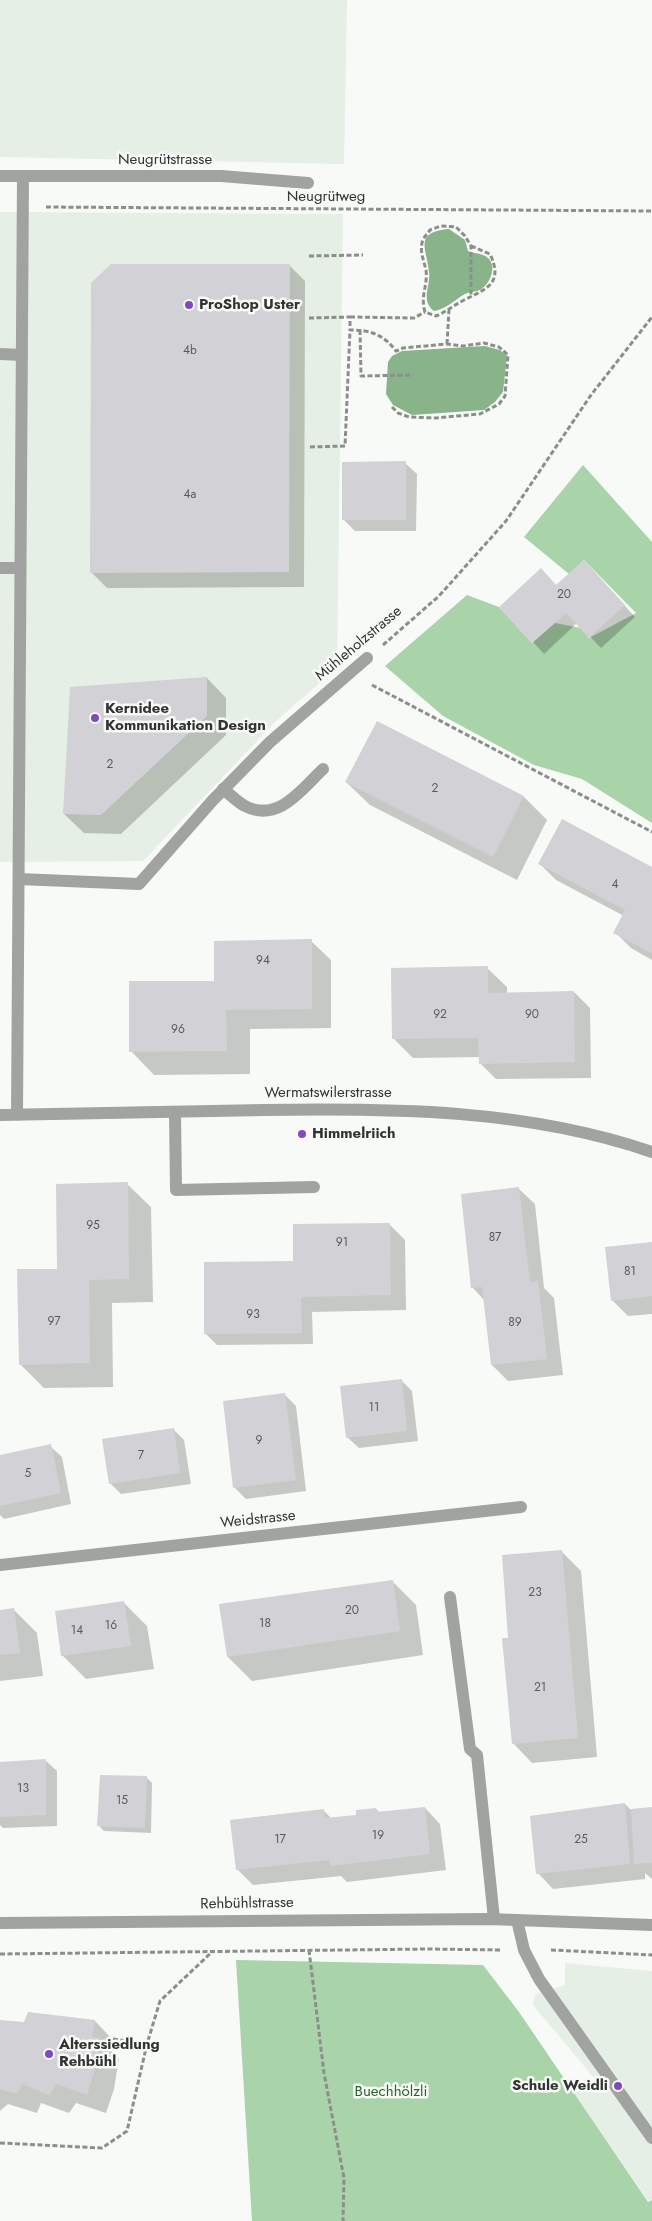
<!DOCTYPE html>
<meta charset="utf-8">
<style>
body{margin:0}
canvas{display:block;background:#f7faf7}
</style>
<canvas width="652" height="2221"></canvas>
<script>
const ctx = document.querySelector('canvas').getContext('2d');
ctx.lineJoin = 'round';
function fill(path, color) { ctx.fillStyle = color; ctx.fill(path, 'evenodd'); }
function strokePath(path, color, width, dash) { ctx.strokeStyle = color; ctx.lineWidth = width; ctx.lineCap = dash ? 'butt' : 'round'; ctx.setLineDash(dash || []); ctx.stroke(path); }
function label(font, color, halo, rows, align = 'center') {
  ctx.font = font + ' Jost,sans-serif'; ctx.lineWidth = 5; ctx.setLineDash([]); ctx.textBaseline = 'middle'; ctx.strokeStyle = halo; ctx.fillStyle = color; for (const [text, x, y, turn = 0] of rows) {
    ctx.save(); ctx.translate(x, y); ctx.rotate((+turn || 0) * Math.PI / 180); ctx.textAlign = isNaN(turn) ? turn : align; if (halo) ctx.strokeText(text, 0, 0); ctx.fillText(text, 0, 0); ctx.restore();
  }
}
fill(new Path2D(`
 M0 0H347L344 164 0 157Z
 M0 212 343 214 337 668 277 720 143 861 0 862Z
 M565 1963 652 1971V2199L648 2201 574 2093 595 2079 533 2005 535 1994 565 1985Z`), '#e6efe5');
fill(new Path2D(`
 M583 465 652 542V823L582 779 534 765 443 716 385 666 467 595 499 607 532 643 555 623 581 628 589 638 636 613 584 560 569 574 524 537Z
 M236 1960 483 1965 519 2012 648 2202 652 2200V2221H252Z`), '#a9d3a8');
fill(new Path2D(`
 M449 229 465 240 468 251C473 253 478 253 483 255 499 261 492 283 480 290 475 292 469 292 465 294 454 300 447 309 434 311 420 300 431 287 429 271 427 249 413 232 449 229Z
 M485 346 500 350 507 356 503 392 495 402 484 410 412 415 393 405 386 394 388 362 392 356 402 351Z`), '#89b388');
fill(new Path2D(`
 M289 265 305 281 304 587 107 588 91 572Z
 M405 463 417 474 416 531H355L344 520Z
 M595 573 635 617 601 648 577 623 544 654 501 607Z
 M207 678 226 698V735L121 834 84 833 64 814Z
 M346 782 524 797 547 820 517 880 370 805Z
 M540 864 652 869V960L631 948 615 932 624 916 556 880Z
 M311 941 331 960V1028L250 1029V1074L154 1075 131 1051 216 982Z
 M487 968 507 987V993L574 992 590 1008 591 1078 496 1079 480 1063V1057L413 1058 394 1039Z
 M127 1184 151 1207 153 1302 112 1303 113 1387 44 1388 20 1364 59 1270Z
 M519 1189 535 1204 544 1288 554 1298 563 1375 508 1381 492 1365 484 1300 473 1288 462 1195Z
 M389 1224 405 1240 406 1310 312 1312 313 1344 217 1345 206 1334 293 1262Z
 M652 1243V1314L628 1316 612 1300Z
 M401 1380 412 1391 418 1441 359 1448 347 1437Z
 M285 1395 296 1406 306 1491 246 1499 234 1487Z
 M173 1429 184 1440 191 1484 121 1494 110 1483Z
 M50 1446 62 1457 71 1504 4 1519 0 1515V1456Z
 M561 1551 581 1571 597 1757 532 1763 513 1743 510 1639Z
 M393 1582 416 1605 423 1655 252 1681 228 1657 220 1605Z
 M124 1603 147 1626 154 1669 86 1679 62 1655Z
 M13 1609 37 1633 43 1676 0 1681V1611Z
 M45 1760 57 1771V1826L3 1828 0 1825V1763Z
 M146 1777 152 1783 151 1833 104 1831 99 1826Z
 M625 1804 631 1810 652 1808V1879L645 1873V1879L553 1889 538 1873Z
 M425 1808 440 1824 446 1870 347 1882 341 1876 253 1885 237 1869 323 1810 332 1819 358 1816 376 1809 380 1813Z
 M0 2021 25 2023 95 2021 114 2041 112 2052 119 2059 114 2089 106 2113 76 2103 69 2113 41 2103 37 2113 8 2104 0 2111Z`), '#0003');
fill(new Path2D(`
 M111 264H290L289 572 90 573 91 283Z
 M406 461V520H342V462Z
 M584 560 625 605 589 638 566 613 532 643 499 607 541 568 556 585Z
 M207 677V716L101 815 63 814 70 687Z
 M377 721 524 796 493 857 345 782Z
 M562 819 652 867V953L613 933 625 910 538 864Z
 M312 939V1009L226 1010 227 1051 129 1052V981H214V941Z
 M488 966V993L574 991 575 1062 479 1064 478 1038 392 1039 391 968Z
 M128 1182 129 1279 89 1280 90 1363 19 1365 17 1269H57L56 1184Z
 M519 1187 530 1282 538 1281 547 1359 491 1365 482 1287 471 1288 461 1194Z
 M390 1223 391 1295 301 1297 302 1333 204 1334V1262L293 1261V1224Z
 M652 1242V1296L611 1301 605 1247Z
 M402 1379 407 1431 346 1438 340 1386Z
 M285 1393 296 1480 233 1488 223 1401Z
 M174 1428 180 1473 109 1484 102 1439Z
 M51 1444 61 1493 0 1506V1455Z
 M562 1550 578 1738 512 1744 502 1638H508L502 1555Z
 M393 1580 400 1631 227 1657 219 1604Z
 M124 1601 131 1646 61 1656 55 1611Z
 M14 1608 20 1653 0 1655V1610Z
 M46 1759V1815L0 1817V1762Z
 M100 1775 147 1776 145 1828 97 1826Z
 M625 1803 630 1864 536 1874 530 1816Z
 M425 1807 430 1854 330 1866 328 1850 329 1860 236 1870 230 1820 324 1809 325 1818 356 1815V1810L376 1808 377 1812Z
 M652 1807V1863L634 1864 631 1809Z
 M28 2012 95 2020 92 2037 100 2038 95 2069 87 2095 57 2084 49 2095 22 2084 17 2094 0 2089V2020L24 2022Z`), '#d2d1d5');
strokePath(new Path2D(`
 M46 207 652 211
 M471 246 490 254C504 284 486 289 464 300 454 305 446 312 436 316L425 312C420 295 428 286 426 270 424 261 420 253 422 243 423 238 427 234 430 230L441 226 456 227 465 236 471 246V297
 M309 256 363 255
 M350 317 414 318 425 312
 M309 318 350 317V330C370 330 383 334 396 351L403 348 447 344 463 346 484 343 499 347 508 355 505 396 499 404 480 414 435 418 409 417 398 413 391 406
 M360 330 361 376 413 375
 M447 344 449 310
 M310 447 345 446 350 330
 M383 645 439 596 506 521 591 395 652 317
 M372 685 652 832
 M309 1950 324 2073 344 2178 343 2221
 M551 1950 652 1955
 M0 1954 429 1949 502 1950
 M113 2039 147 2044
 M0 2143 102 2148 127 2131 147 2044 160 2001 213 1951`), '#8c8e8c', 3, [5, 2.5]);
strokePath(new Path2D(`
 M0 354 22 355
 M0 568H20
 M223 789C230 794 237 802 245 806 278 823 301 790 323 769
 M175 1112 176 1190 314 1187
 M450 1597 470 1749 477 1755 494 1919
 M517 1920 524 1950 539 1979 652 2138`), '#a1a3a1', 12);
strokePath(new Path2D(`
 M0 176H221L308 183
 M19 879 139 884 213 800 270 742 367 658
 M0 1115C88 1114 176 1111 264 1110 395 1108 527 1109 652 1152
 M17 1115 23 176
 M0 1565 521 1507
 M0 1923 489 1919 652 1925`), '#a1a3a1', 12);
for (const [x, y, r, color] of [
 [189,305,5,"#7f49c0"],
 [95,718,5,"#7f49c0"],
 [302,1134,5,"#7f49c0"],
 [49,2054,5,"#7f49c0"],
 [618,2086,5,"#7f49c0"]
]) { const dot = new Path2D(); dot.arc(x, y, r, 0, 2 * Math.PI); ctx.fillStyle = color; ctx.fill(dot); strokePath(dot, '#f7faf7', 2); }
label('12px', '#5a5a5b', null, [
 ["4b",190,351],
 ["4a",190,495],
 ["20",564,595],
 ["2",110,765],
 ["2",435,789],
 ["4",615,885],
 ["94",263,961],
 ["92",440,1015],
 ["90",532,1015],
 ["96",178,1030],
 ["95",93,1226],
 ["87",495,1238],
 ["91",342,1243],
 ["81",630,1272],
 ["93",253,1315],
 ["97",54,1322],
 ["89",515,1323],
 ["11",374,1408],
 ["9",259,1441],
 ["7",141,1456],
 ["5",28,1474],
 ["23",535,1593],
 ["20",352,1611],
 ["18",265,1624],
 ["16",111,1626],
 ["14",77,1631],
 ["21",540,1688],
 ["13",23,1789],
 ["15",122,1801],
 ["19",378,1836],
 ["17",280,1840],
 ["25",581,1840]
]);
label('15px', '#323332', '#f7faf7', [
 ["Neugrütstrasse",165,160],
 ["Neugrütweg",326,197],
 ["Mühleholzstrasse",359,644,-40],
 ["Wermatswilerstrasse",328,1093],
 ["Weidstrasse",258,1520,-6],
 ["Rehbühlstrasse",247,1904,-1]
]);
label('bold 15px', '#323332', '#f7faf7', [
 ["ProShop Uster",199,305],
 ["Kernidee",105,709],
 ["Kommunikation Design",105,726],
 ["Himmelriich",312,1134],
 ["Alterssiedlung",59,2045],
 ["Rehbühl",59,2062],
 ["Schule Weidli",608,2086,"right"]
], 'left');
label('15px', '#2a632b', '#f7faf7', [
 ["Buechhölzli",391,2092]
]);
</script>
